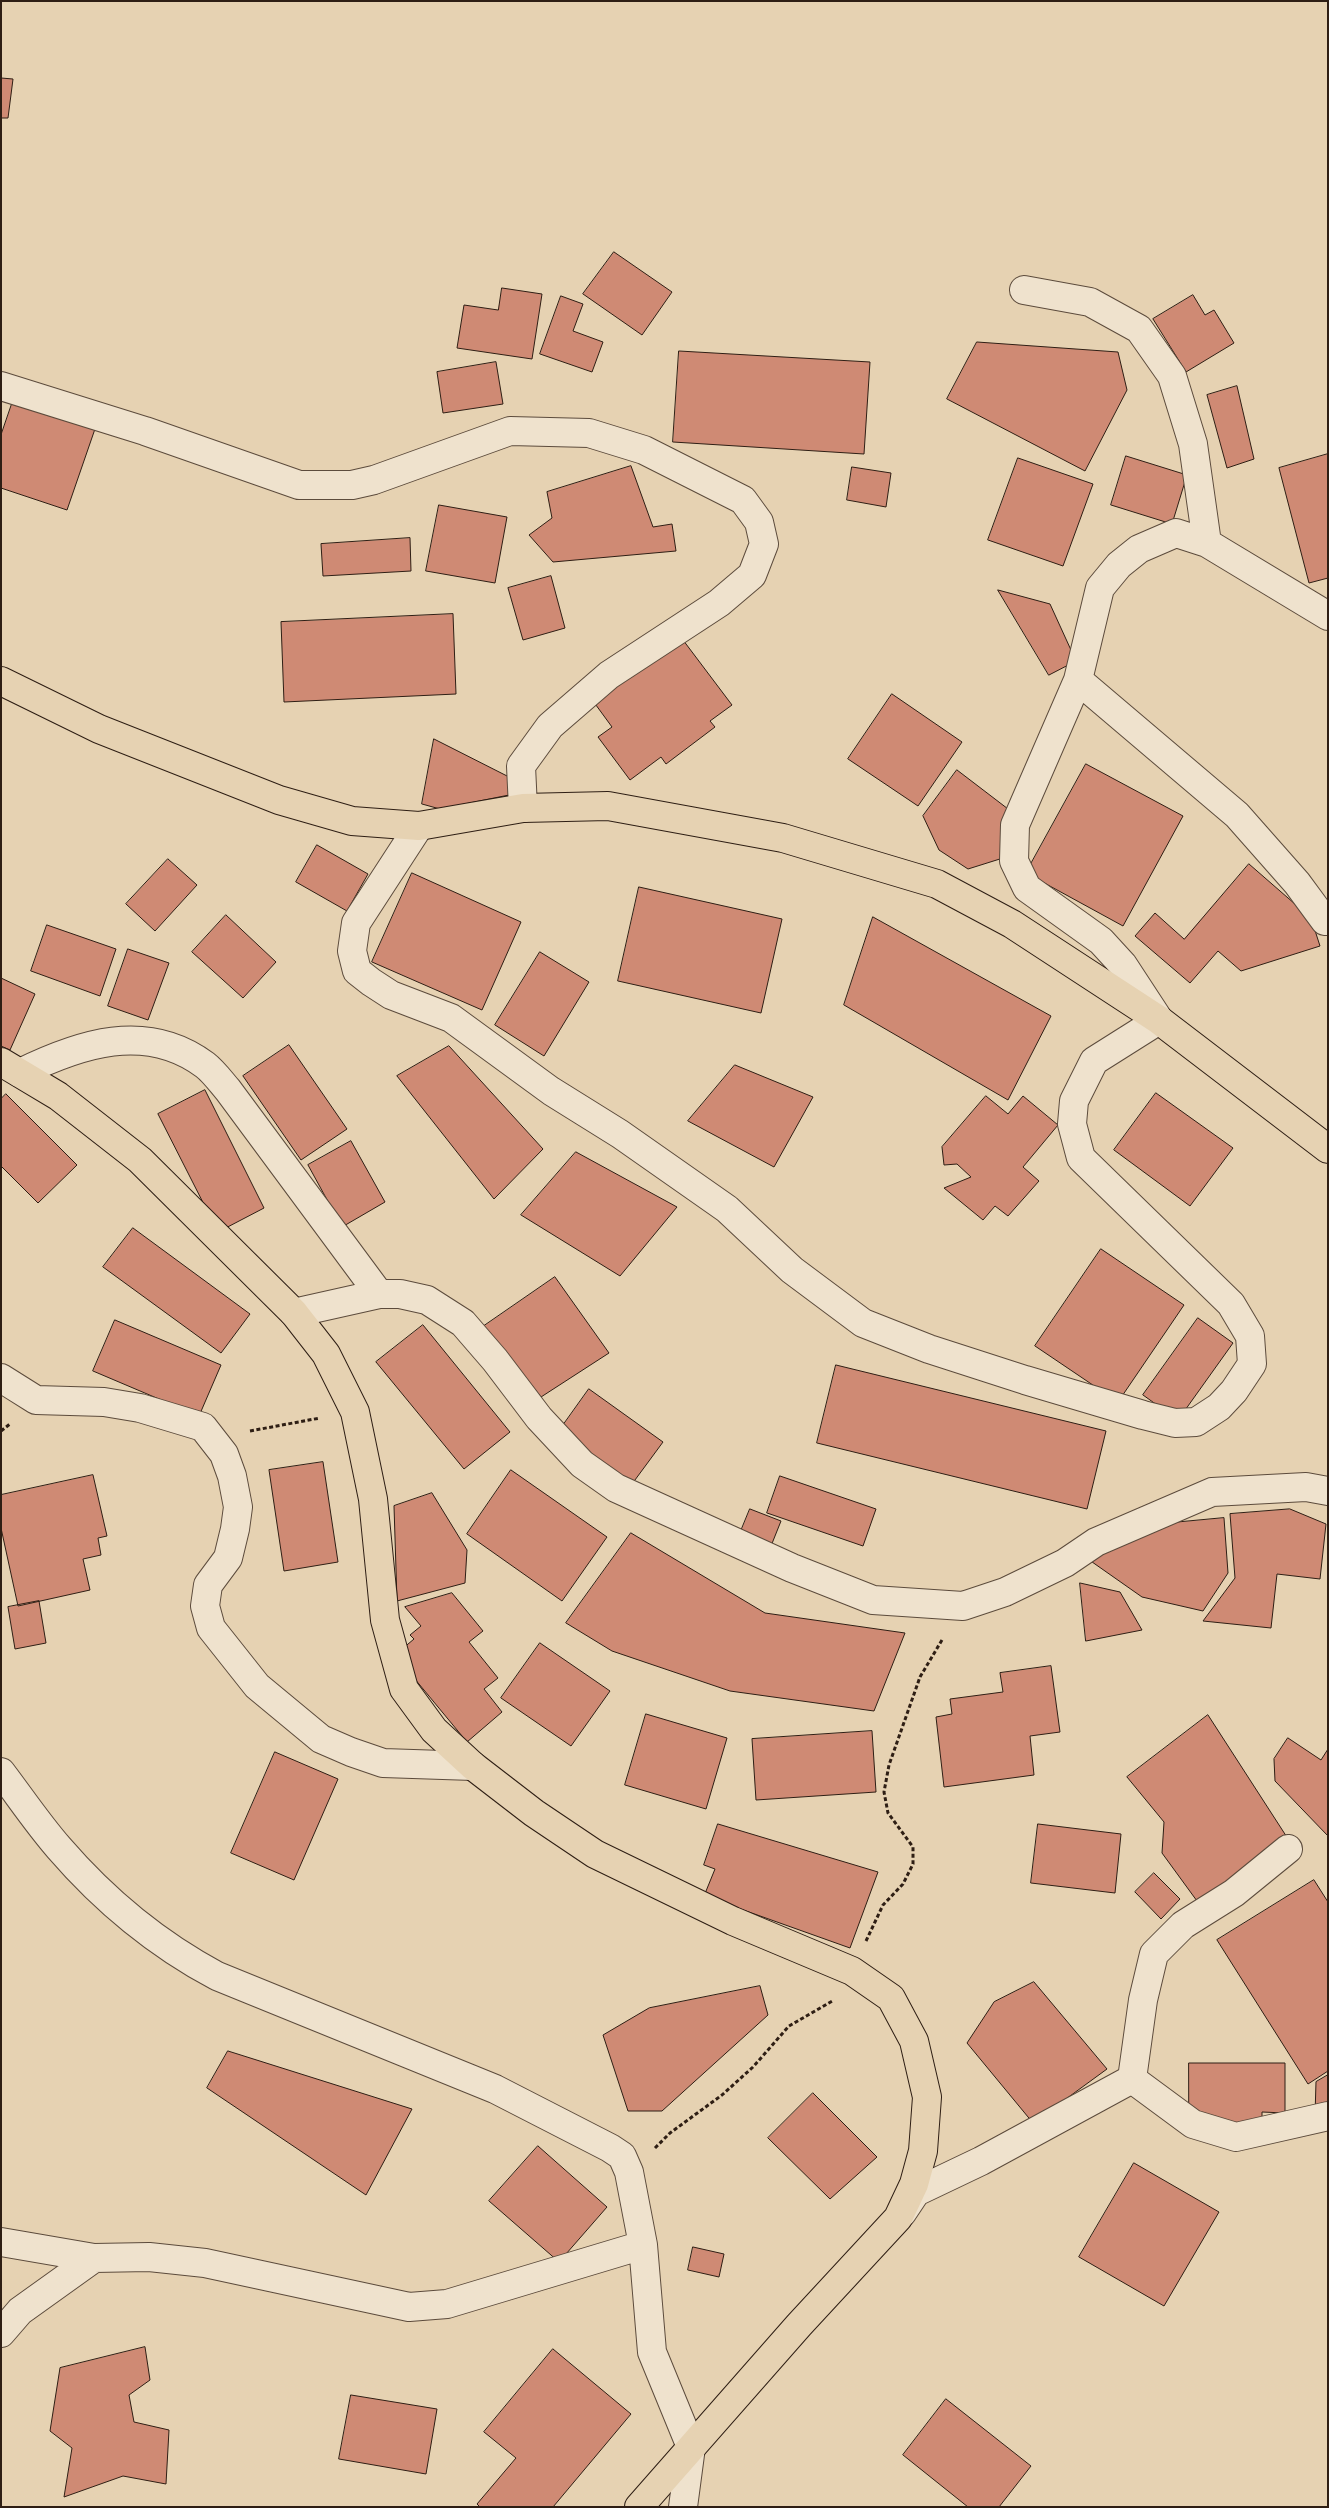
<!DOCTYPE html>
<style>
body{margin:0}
#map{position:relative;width:1329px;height:2508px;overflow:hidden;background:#e6d2b2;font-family:"Old Standard TT",serif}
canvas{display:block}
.frame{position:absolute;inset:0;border:2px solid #2e1e14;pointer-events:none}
</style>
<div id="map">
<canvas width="1329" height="2508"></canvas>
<div class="frame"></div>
</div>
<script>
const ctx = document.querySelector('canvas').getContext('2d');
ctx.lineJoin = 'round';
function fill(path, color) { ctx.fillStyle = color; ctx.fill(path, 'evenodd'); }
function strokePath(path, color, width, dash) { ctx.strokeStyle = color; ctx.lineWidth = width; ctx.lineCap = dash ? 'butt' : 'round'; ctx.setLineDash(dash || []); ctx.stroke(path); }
const building = new Path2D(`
 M1 78 13 79 8 118H1Z
 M614 252 672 292 642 335 583 294Z
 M502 288 542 294 532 359 457 348 464 305 498 310Z
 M1193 295 1205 315 1214 310 1234 343 1186 372 1153 319Z
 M561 296 583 304 573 331 603 342 592 372 540 354Z
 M977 342 1118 352 1127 390 1085 471 947 399Z
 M679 351 870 362 864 454 673 442Z
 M496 362 503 404 443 413 437 372Z
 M1237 386 1254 459 1227 468 1207 395Z
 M14 398 96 426 67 510 1 488V435Z
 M1328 454V578L1309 583 1279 468Z
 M1126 456 1187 475 1172 524 1111 505Z
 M1018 458 1093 484 1063 566 988 540Z
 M631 466 653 527 672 524 676 551 553 562 529 535 552 518 547 492Z
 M852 467 891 473 886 507 847 500Z
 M439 505 507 517 495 583 426 571Z
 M410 538 411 571 323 576 321 544Z
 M551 576 565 628 523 640 508 588Z
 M998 590 1050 604 1076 661 1049 675Z
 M453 614 456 694 284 702 281 622Z
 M680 636 732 705 710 721 715 727 666 764 661 757 630 780 598 737 612 727 593 701Z
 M892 694 962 742 918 806 848 759Z
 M434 739 513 779 509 795 440 809 422 804Z
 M1086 764 1183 816 1123 926 1026 873Z
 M957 770 1012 812 1003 858 968 869 939 850 923 816Z
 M317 845 368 874 347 911 296 882Z
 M168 859 197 885 155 931 126 904Z
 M1249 864 1311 918 1320 946 1241 971 1218 951 1190 983 1135 936 1155 913 1184 939Z
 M412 873 521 922 482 1010 372 962Z
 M639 887 782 919 761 1013 618 981Z
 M226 915 276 962 243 998 192 952Z
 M873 917 1051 1016 1008 1100 844 1005Z
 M47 925 116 949 100 996 31 971Z
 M128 949 169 963 148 1020 108 1006Z
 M540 952 589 982 544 1056 495 1025Z
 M1 978 35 994 10 1050 1 1046Z
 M289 1045 347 1129 301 1160 243 1076Z
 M449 1046 543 1149 494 1199 397 1076Z
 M735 1065 813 1097 774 1167 688 1121Z
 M205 1090 264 1208 218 1232 158 1114Z
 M1156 1093 1233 1148 1190 1206 1114 1150Z
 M6 1094 77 1165 38 1203 1 1166V1099Z
 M986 1096 1008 1114 1023 1096 1058 1125 1023 1167 1039 1181 1008 1216 995 1206 983 1220 944 1188 971 1177 957 1164 944 1165 942 1147Z
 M351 1141 385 1202 342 1227 308 1165Z
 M576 1152 677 1207 620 1276 521 1215Z
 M133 1228 250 1314 221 1353 103 1267Z
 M1101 1249 1184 1305 1118 1402 1035 1346Z
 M555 1277 609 1353 541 1397 484 1326Z
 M1198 1318 1233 1343 1178 1420 1143 1395Z
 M115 1320 221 1365 199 1416 93 1371Z
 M423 1325 510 1432 464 1469 376 1362Z
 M836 1365 1106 1431 1087 1509 817 1443Z
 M589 1389 663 1442 632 1484 559 1431Z
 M323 1462 338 1562 284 1571 269 1470Z
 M511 1470 607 1537 562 1601 467 1534Z
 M93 1475 107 1536 98 1538 101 1555 83 1559 90 1590 18 1606 1 1528V1495Z
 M780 1476 876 1509 863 1546 767 1513Z
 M432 1493 467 1550 465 1583 397 1601 394 1506Z
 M750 1509 781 1521 771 1546 741 1531Z
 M1290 1509 1326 1524 1320 1579 1277 1574 1271 1628 1203 1621 1235 1578 1230 1514Z
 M1224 1518 1228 1573 1203 1611 1142 1597 1085 1557 1147 1525Z
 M631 1533 765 1613 905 1633 874 1711 730 1691 612 1651 566 1623Z
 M1080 1583 1120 1592 1142 1630 1086 1641Z
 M452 1593 483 1631 469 1642 498 1678 484 1689 502 1712 467 1742 395 1655 414 1639 410 1635 421 1626 405 1607Z
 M39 1601 46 1643 15 1649 8 1607Z
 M540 1643 610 1691 571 1746 501 1698Z
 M1051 1666 1060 1732 1030 1736 1034 1775 944 1787 936 1717 952 1714 950 1699 1003 1692 1000 1673Z
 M646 1714 727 1738 706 1809 625 1785Z
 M1208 1715 1292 1845 1197 1901 1162 1853 1164 1822 1127 1777Z
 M872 1731 876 1792 756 1800 752 1739Z
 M1288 1738 1321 1760 1328 1749V1836L1275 1781 1274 1759Z
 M275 1752 338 1779 294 1880 231 1853Z
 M718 1824 878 1872 850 1948 704 1896 715 1869 704 1865Z
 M1038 1824 1121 1834 1115 1893 1031 1883Z
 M1154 1873 1180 1899 1161 1919 1135 1892Z
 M1314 1880 1328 1902V2071L1308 2084 1217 1940Z
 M1034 1982 1107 2069 1033 2123 967 2043 994 2002Z
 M760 1986 768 2015 662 2111H628L603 2035 649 2008Z
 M228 2051 412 2109 366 2195 207 2088Z
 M1189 2063H1285V2113L1262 2112V2125H1207L1189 2108Z
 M1328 2075V2113L1315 2116 1316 2082Z
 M813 2093 877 2157 830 2199 768 2138Z
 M538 2146 607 2207 559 2262 489 2201Z
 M1134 2163 1219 2212 1164 2306 1079 2257Z
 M693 2247 724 2254 719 2277 688 2270Z
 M145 2347 150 2380 129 2395 134 2422 169 2430 166 2484 123 2476 64 2497 72 2448 50 2431 60 2368Z
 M553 2349 631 2414 553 2507H480L477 2504 516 2458 484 2432Z
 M351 2395 437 2409 426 2474 339 2459Z
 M946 2399 1031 2466 999 2507H968L903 2455Z`);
fill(building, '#cf8a74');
strokePath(building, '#2e1e14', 1);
const minor = new Path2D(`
 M1024 290 1090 302 1139 329 1172 376 1193 444 1207 543
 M1 386 145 431 299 485H352L374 480 510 431 589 433 644 450 743 500 759 522 764 544 752 575 719 603 609 675 550 726 521 766 523 808
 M1078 680 1237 815 1297 883 1325 921
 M419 826 356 923 352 951 357 971 371 982 391 995 451 1018 551 1091 620 1134 727 1209 792 1270 863 1323 929 1349 1025 1380 1143 1415 1175 1423 1196 1422 1219 1407 1234 1391 1252 1364 1250 1336 1231 1304 1081 1158 1072 1124 1074 1101 1094 1061 1159 1020 1123 965 1101 941 1027 888 1014 861 1015 825 1078 680 1100 588 1119 565 1139 549 1176 533 1207 543 1328 616
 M20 1073C79 1044 146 1021 205 1065 214 1072 221 1082 228 1090L379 1294
 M294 1313 379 1294H400L427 1300 463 1323 495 1360 539 1418 582 1464 616 1488 792 1568 873 1600 963 1606 1005 1592 1065 1563 1096 1542 1212 1492 1306 1487 1328 1491
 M1 1378 36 1400 104 1402 140 1408 203 1427 224 1454 232 1476 238 1507 235 1529 228 1558 208 1585 205 1606 211 1628 257 1686 321 1739 351 1752 383 1763 473 1766
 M1 1772C20 1797 38 1824 59 1848 103 1899 157 1944 217 1976L495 2089 610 2148 622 2156 629 2172 643 2245 652 2352 691 2447 683 2507
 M1132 2079 1143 2000 1154 1954 1183 1925 1234 1893 1288 1849
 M902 2213 916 2192 981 2161 1132 2079 1193 2124 1236 2137 1328 2116
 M1 2242 94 2258
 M1 2333 20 2311 94 2258 149 2257 205 2263 409 2307 447 2304 643 2245`);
const major = new Path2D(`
 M1 681 99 729 279 800 352 821 419 826 523 808 608 806 783 838 937 884 1012 924 1159 1020 1328 1149
 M1 1062 58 1096 140 1160 294 1313 326 1354 355 1412 373 1499 385 1620 404 1689 434 1730 473 1766 534 1813 595 1854 733 1921 852 1971 891 1998 914 2041 927 2097 923 2151 914 2184 898 2218 799 2325 639 2507`);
strokePath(minor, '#5c4b3c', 30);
strokePath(major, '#2e1e14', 30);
strokePath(new Path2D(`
 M1 1431 10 1424
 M250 1431 320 1418
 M866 1941 883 1905 903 1884 913 1864V1847L888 1813 884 1792 889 1765 920 1677 942 1640
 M655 2148 670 2133 722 2095 753 2067 789 2026 834 2000`), '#2e1e14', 3, [4, 2.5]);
strokePath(minor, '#efe2cd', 28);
strokePath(major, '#e6d2b2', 28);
</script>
